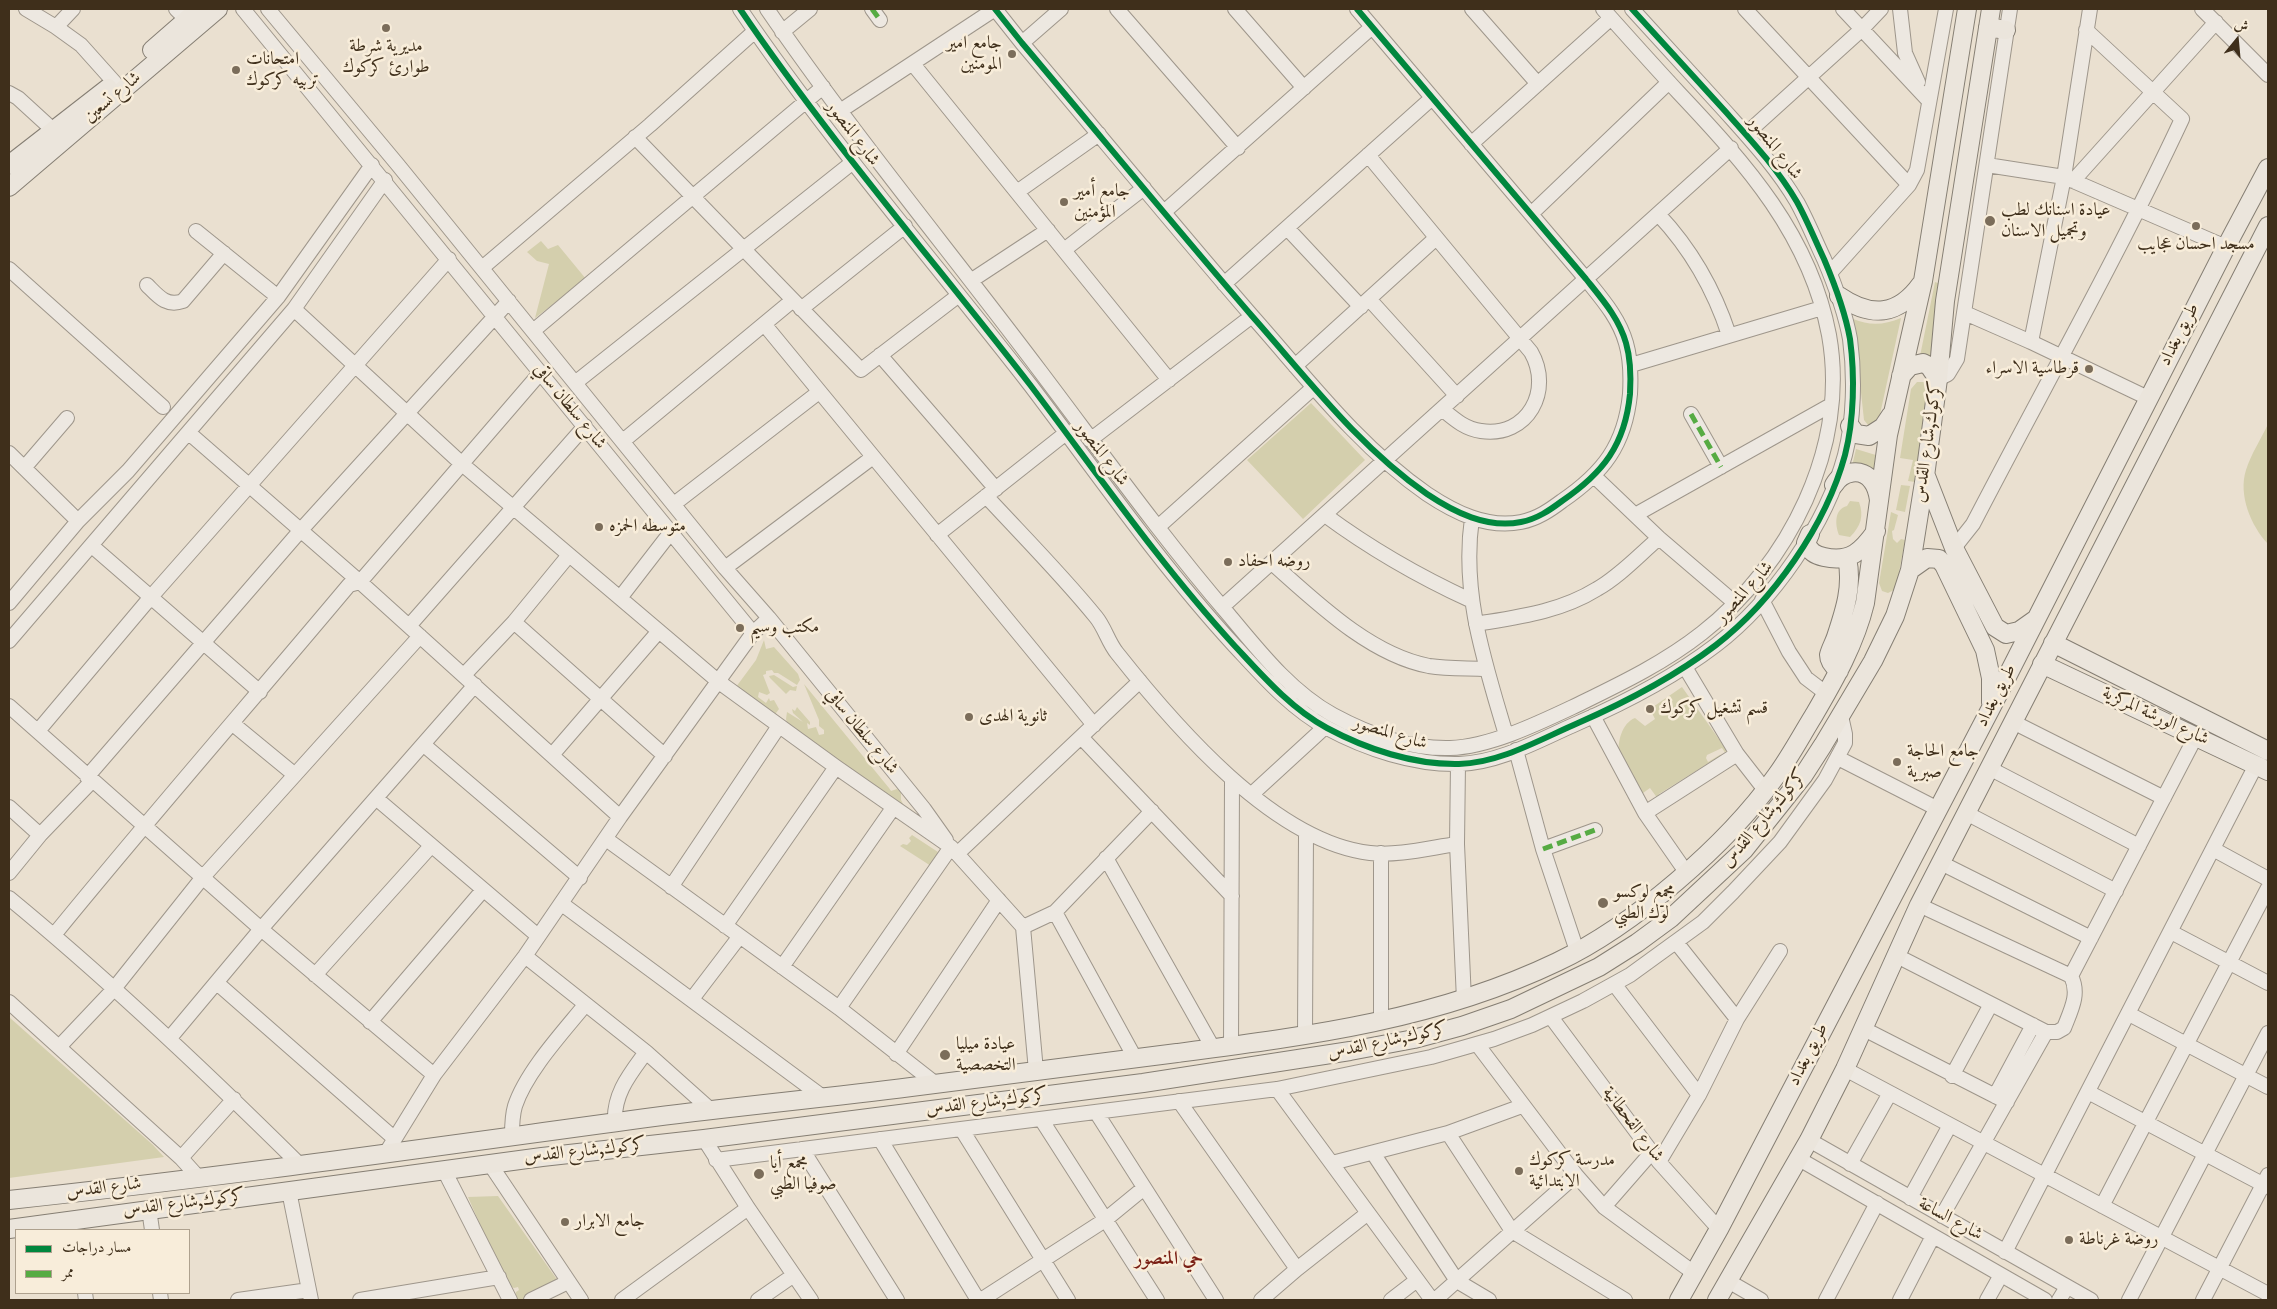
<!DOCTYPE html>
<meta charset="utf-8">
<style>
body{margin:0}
#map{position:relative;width:2277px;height:1309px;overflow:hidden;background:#eae0d0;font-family:"IM FELL English",Amiri,serif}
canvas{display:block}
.frame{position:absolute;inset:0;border:10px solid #3f2f1b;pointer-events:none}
.legend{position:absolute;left:15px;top:1229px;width:175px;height:65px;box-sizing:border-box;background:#f8edda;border:1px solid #aea18e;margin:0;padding:6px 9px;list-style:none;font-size:15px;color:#3f2f1b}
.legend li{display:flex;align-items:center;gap:10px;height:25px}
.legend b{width:25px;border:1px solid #aea18e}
.north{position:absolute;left:2212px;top:15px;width:50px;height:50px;-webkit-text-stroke:4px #f8edda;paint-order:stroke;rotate:17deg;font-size:14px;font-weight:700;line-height:20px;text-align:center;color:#3f2f1b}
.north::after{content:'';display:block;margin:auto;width:18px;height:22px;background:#3f2f1b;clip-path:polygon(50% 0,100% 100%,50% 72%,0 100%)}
</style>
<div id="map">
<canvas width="2277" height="1309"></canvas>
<div class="frame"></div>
<ul class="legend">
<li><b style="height:6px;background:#00873e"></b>مسار دراجات</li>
<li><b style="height:6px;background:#56ab43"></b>ممر</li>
</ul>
<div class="north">ش</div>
</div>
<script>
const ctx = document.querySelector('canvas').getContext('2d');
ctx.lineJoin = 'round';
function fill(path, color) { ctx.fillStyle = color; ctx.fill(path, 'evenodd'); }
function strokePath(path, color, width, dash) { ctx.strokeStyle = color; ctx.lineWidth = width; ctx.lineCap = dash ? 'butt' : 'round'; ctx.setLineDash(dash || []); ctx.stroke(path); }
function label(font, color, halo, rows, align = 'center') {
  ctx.font = font + ' "IM FELL English",Amiri,serif'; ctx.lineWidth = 5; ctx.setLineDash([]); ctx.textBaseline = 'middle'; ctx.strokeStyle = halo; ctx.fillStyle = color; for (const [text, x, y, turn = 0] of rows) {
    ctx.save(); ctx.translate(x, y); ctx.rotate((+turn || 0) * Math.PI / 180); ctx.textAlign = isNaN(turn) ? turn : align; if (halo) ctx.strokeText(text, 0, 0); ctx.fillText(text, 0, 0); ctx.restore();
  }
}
fill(new Path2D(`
 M541 241 548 249 558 245 586 279 535 318 549 264 537 261 527 252Z
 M1935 282 1943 285 1932 362 1919 361Z
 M1901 318 1879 419 1871 425H1868L1864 420 1853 319C1870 326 1884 325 1901 318Z
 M1917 382H1924L1930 386 1920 466 1915 482 1908 481 1913 460 1900 458 1911 389Z
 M1311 403 1365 460 1303 519 1247 460Z
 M2268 424V544C2251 526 2238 495 2246 470 2251 454 2261 439 2268 424Z
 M1856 449 1879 456 1876 473 1852 466Z
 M1901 485 1910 486 1905 512 1896 510Z
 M1850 501 1859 502C1864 516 1861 526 1850 537L1839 535C1835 525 1834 509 1847 506Z
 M1891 512 1898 515 1894 530 1892 531 1893 539 1897 543 1901 539 1905 540 1896 589 1888 593 1882 591 1879 583Z
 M764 640 766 649 774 647 798 674 800 680 797 685 778 673H774L772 670 766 671V674L763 675 770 693 767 695 759 692 758 697 766 703 769 698 770 701 774 700 779 709 776 713 777 716 736 687 756 660Z
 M774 675 793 687 797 686 796 691 790 690 786 694 770 678 769 676Z
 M804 684 889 788 891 791 897 789 901 791V800L904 806 902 811 787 723 786 719 787 712 803 722 793 713 792 709 795 711 797 707 810 722V725L807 723 808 729 816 727 819 735 824 734V730L819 726V720Z
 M1682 687 1728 752 1726 754 1722 748 1707 755 1706 758 1708 762 1723 753 1720 755 1722 759 1719 758 1712 761 1659 794 1658 799 1650 788 1643 793C1634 783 1621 769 1619 756 1617 742 1622 723 1635 718L1645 726 1655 719 1650 709Z
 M912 835 938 852 931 866 900 846 903 844 907 845 911 841 909 838Z
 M9 1017 153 1145 164 1157 9 1178Z
 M498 1196 558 1281 526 1300H518L515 1297 516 1292 519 1290 518 1287 514 1288 506 1284 468 1197Z`), '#d4cfad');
const minor = new Path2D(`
 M26 9 56 27 81 45 115 83
 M176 9 186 19
 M243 9 753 633
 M268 9 398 165 725 568 769 618 924 809 946 840
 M740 9C829 140 934 261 1031 386 1097 473 1159 563 1233 644 1261 674 1290 708 1327 728 1366 749 1414 765 1459 764 1500 763 1541 739 1578 723 1626 702 1674 677 1716 645 1773 601 1826 525 1845 455 1854 420 1855 376 1850 339 1845 311 1835 285 1824 259 1815 240 1807 220 1797 202 1777 168 1750 139 1725 111 1694 77 1663 43 1632 9
 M767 9C852 133 949 250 1040 371 1102 453 1162 537 1229 615 1259 651 1291 692 1333 715 1368 734 1410 749 1450 748 1490 747 1541 722 1577 705 1620 684 1664 663 1702 633 1789 565 1849 447 1829 335 1810 235 1746 164 1679 93 1653 65 1628 37 1603 9
 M872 9 880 20
 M995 9 1022 43C1099 134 1174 226 1252 316 1307 378 1358 446 1427 494 1454 512 1487 529 1521 522 1537 519 1550 510 1562 501 1603 473 1625 445 1630 394 1631 377 1631 360 1626 343 1619 318 1602 299 1586 279L1357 9
 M1117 9 1238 148
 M1235 9 1304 88
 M1472 9 1538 84
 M1745 9 1909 185
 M1843 9 1929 101
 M1900 9 1905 53 1918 82
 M2202 9 2268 75
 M56 27 73 9
 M782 32 810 9
 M1022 43 1061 9
 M913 64 1169 380
 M9 93 18 98 53 130
 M840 111 995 9
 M1746 134 1862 29 1881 9
 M635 137 861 370 959 295
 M1471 144 1611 18
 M1368 155 1531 352C1553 390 1528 438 1481 431 1465 429 1454 419 1442 409
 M1987 165 2064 177 2226 247
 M2073 181 2216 22
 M1017 192 1099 134
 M1164 212 1372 27
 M1531 214 1669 82
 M1658 214C1691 249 1714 289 1729 335
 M1287 228 1361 307
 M196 231 278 297
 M1064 250 1144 188
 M482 268 650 125 755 31
 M9 269 163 407
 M1830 273 1909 185 1917 170 1946 9
 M972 280 1048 230
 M1224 284 1432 98
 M147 285C158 296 166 307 183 301L224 253
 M1370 300 1457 396
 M294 309 462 464 719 682 836 767 951 847 1023 927 1036 1071
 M801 309 905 226
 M1965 313 2031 342 2148 398
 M764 324 1094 725
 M533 331 823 87
 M2031 342 2064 177 2090 9
 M880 355 996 489
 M1631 365 1822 308
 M1295 366 1436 238
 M1938 379 1948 374 1957 359 2010 9
 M575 383 853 162
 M1691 414 1721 467
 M189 433 360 582 620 817
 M1090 440 1252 316
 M623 441 793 300
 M9 453 78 521
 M24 468 67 418
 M1594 476 1659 538 1735 603
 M986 496C1023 536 1062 575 1096 617 1105 628 1108 642 1117 653 1174 725 1274 842 1370 853 1398 856 1429 848 1457 844
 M674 504 819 392
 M1325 515C1371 549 1418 576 1470 600
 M1635 515 1831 405
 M1472 518C1461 594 1485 663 1506 735
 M1158 527 1313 388
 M937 535 1066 433
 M92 546 260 692
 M1954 548 1973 524C2043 389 2118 256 2182 119L2086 30
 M1272 563C1316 602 1370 655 1429 666 1448 669 1467 668 1486 669
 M725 568 873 457
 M620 598 671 532
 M1762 600 1789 652 1806 678 1827 694
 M9 603 78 521 128 471 278 297 372 165
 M1222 607 1731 148
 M514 622 665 756
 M1476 624C1518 617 1560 612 1597 589 1620 576 1639 555 1659 538
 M409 626 585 426
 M9 641 294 309 385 180
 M1685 667 1737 754 1765 790
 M464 675 514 622 569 555
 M9 706 261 929 434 1075
 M1593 716 1645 813 1686 872
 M2013 722 2164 798
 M233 724 295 775
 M38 731 150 598 449 259
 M1081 737 1232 896
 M424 745 580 878
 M1516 750 1543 849 1577 951
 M552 755 659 631
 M1838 758 1938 809
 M1458 764 1457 844 1464 1000
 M1989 768 2139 846
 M87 777 300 531 509 301
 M1252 794 1325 727
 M377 799 538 936
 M9 807 40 835
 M1645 813 1737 754
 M1966 813 2116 891
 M606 839 839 1008 936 1084
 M1543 849 1595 830
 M2213 849 2268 879
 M1381 853V1021
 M957 854 1140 681
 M1106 858 1213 1048
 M1941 863 2091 938
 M9 873 40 835 92 781
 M671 887 779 726
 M9 898C110 981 206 1072 299 1164
 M562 904 824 1098
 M1055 912 1135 1058
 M725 926 836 767
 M1023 927 1055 912 1152 811
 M2171 932 2268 983
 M54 935C150 817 251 702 349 585L360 582 541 372
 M1676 942 1737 1019
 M525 956 646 1052 712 1111
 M1897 956 2046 1032H2057L2064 1028C2071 1010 2080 994 2071 976L1919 905
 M782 967 893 808
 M315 975 431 846
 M2071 976 2196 736
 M217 983 395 1139
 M1615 985 1699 1095
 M692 999 740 936
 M9 1002 181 1158 199 1178
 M839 1008 951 847
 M2129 1014 2268 1087
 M1551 1017 1659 1162 1719 1229
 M370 1022 483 890
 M1864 1029 2007 1102
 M1305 1035 1306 832
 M169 1039 261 929 475 685
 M1477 1044 1576 1175 1604 1207 1694 1273
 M1231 1046 1232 779
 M59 1047 113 990 203 877 420 636
 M896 1054 999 900
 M1845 1069 2268 1294
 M1952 1076 1991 1004
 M1277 1089 1432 1300
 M2088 1092 2268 1187
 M1995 1096 2033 1025
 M1179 1101 1297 1269
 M1096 1112 1216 1300
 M1041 1119 1157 1300
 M615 1123C613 1094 630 1074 646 1052
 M962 1130 1068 1300
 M1448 1133 1512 1231 1625 1300
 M512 1136C512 1126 512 1116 515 1106 526 1072 563 1032 585 1005
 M704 1139 748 1208 811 1300
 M880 1139 978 1300
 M1809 1140 2091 1300
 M802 1149 897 1300
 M386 1153 434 1075 525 956 620 817 753 633 769 618
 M1373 1153 1457 1281 1489 1300
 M181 1158 234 1099
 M1799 1159 2045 1300
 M716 1160 1277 1089 1431 1057 1494 1039 1532 1025 1583 1001 1630 975 1703 922 1733 892 1780 842 1825 780 1845 743V734L1841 716
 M1659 1162 1699 1095 1737 1019 1780 951
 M1332 1163 1448 1133 1522 1106
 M490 1164 581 1300
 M1850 1164 1890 1093
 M444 1170 510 1300
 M289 1191 311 1300
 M1910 1198 1950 1125
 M2102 1206 2268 888
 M1604 1207 1652 1152
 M149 1209 152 1230
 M1942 1216 2046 1032
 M2005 1252 2256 765
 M1728 1281 1761 1300
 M85 1293 86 1300
 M160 1293 161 1300
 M238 1300 309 1290
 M360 1300 499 1277
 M531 1300 568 1282
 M622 1300 748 1208
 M758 1300 794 1275
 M981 1300 1105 1220 1144 1188
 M1261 1300 1297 1269 1368 1213
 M1391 1300 1417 1280
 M1435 1300 1576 1175
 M1826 1300 1877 1203
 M1900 1300 1933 1236
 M1987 1300 2001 1275
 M2059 1300 2067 1287
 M2129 1300 2268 1033
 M2203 1300 2268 1175`);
const major = new Path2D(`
 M1988 27 2006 30
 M152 50 199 9
 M9 165 108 88
 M9 187 218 9
 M1839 296C1871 318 1898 316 1921 284
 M1901 376 1910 366 1923 363 1929 366 1938 379
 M1850 426 1856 434 1869 436 1883 427 1891 415
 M1926 476 1954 548 1995 627 2006 634 2019 631 2036 619
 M1834 485C1842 471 1862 467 1872 481 1876 486 1878 493 1879 500
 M1810 534 1806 543C1810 552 1815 555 1824 557 1850 563 1862 551 1876 531
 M1910 570 1927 558 1939 559 1944 565 1985 650 1991 678V703
 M2053 643 2268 751
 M2042 664 2268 771
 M1839 671C1834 667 1829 662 1829 655 1830 650 1834 643 1836 637 1845 610 1853 586 1847 558
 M9 1200C224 1177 439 1146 654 1117 740 1106 825 1098 911 1087 1000 1076 1088 1064 1177 1053 1309 1036 1436 1020 1557 962 1633 926 1727 845 1776 776 1790 757 1801 736 1814 715 1835 679 1855 644 1865 603L1888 435 1923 281 1967 9
 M9 1229 542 1157 704 1139 1143 1083 1350 1051 1414 1039 1462 1026 1511 1009 1599 967 1637 943 1671 918 1744 850 1803 776 1823 745 1873 661 1895 616 1910 570 1925 476 1938 379 1945 301 1991 9
 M1679 1300 1719 1229 1991 708 2226 247 2268 168
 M1717 1300 1809 1140 1845 1069 1919 905 2268 226`);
strokePath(minor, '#9e968b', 16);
strokePath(major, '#857e73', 20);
strokePath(minor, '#ede8e1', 14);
strokePath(major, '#ebe5dc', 18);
strokePath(new Path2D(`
 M872 9 880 20
 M1691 414 1721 467
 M1543 849 1595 830`), '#56ab43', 5, [10, 5]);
strokePath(new Path2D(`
 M740 9C829 140 934 261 1031 386 1097 473 1159 563 1233 644 1261 674 1290 708 1327 728 1366 749 1414 765 1459 764 1500 763 1541 739 1578 723 1626 702 1674 677 1716 645 1773 601 1826 525 1845 455 1854 420 1855 376 1850 339 1845 311 1835 285 1824 259 1815 240 1807 220 1797 202 1777 168 1750 139 1725 111 1694 77 1663 43 1632 9
 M995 9 1022 43C1099 134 1174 226 1252 316 1307 378 1358 446 1427 494 1454 512 1487 529 1521 522 1537 519 1550 510 1562 501 1603 473 1625 445 1630 394 1631 377 1631 360 1626 343 1619 318 1602 299 1586 279L1357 9`), '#00873e', 6);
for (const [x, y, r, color] of [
 [386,28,5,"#7b6d5a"],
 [1012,54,5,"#7b6d5a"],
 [236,70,5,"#7b6d5a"],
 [1064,202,5,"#7b6d5a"],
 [1990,221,6,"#7b6d5a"],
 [2196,226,5,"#7b6d5a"],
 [2089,369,5,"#7b6d5a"],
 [599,527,5,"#7b6d5a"],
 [1228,562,5,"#7b6d5a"],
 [740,628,5,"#7b6d5a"],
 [1650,709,5,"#7b6d5a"],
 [969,717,5,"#7b6d5a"],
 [1897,762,5,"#7b6d5a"],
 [1603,903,6,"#7b6d5a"],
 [945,1055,6,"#7b6d5a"],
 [1519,1171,5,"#7b6d5a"],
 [759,1174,6,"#7b6d5a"],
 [565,1222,5,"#7b6d5a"],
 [2069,1240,5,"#7b6d5a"]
]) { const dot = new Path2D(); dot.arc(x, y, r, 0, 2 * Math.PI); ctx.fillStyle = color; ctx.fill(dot); strokePath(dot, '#f8edda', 2); }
label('18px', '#3f2f1b', '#f8edda', [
 ["جامع امير",1002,44,"right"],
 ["المومنين",1002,65,"right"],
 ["مديرية شرطة",386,47,"center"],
 ["طوارئ كركوك",386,68,"center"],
 ["امتحانات",246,60],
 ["تربيه كركوك",246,81],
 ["جامع أمير",1074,192],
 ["المؤمنين",1074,213],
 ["عيادة اسنانك لطب",2001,211],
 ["وتجميل الاسنان",2001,232],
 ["مسجد احسان عجايب",2196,245,"center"],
 ["قرطاسية الاسراء",2079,369,"right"],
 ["متوسطه الحمزه",609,527],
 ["روضه احفاد",1238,562],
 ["مكتب وسيم",750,628],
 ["قسم تشغيل كركوك",1660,709],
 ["ثانوية الهدى",979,717],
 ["جامع الحاجة",1907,752],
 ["صبرية",1907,773],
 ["مجمع لوكسو",1614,893],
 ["لوك الطبي",1614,914],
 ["عيادة ميليا",956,1045],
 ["التخصصية",956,1066],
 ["مدرسة كركوك",1529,1161],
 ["الابتدائية",1529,1182],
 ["مجمع أيا",770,1164],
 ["صوفيا الطبي",770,1185],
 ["جامع الابرار",575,1222],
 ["روضة غرناطة",2079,1240]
], 'left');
label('18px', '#3f2f1b', '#f8edda', [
 ["شارع تسعين",113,98,-40],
 ["شارع المنصور",852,134,53],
 ["شارع المنصور",1774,148,52],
 ["طريق بغداد",2180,335,-63],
 ["شارع سلطان ساقي",569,407,51],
 ["كركوك,شارع القدس",1929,442,-82],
 ["شارع المنصور",1101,454,53],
 ["شارع المنصور",1745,593,-48],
 ["طريق بغداد",1997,696,-63],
 ["شارع الورشة المركزية",2155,717,25],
 ["شارع سلطان ساقي",861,732,51],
 ["شارع المنصور",1390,734,17],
 ["كركوك,شارع القدس",1765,819,-50],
 ["كركوك,شارع القدس",1388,1042,-12],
 ["طريق بغداد",1809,1055,-63],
 ["كركوك,شارع القدس",987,1103,-7],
 ["شارع القحطانية",1632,1125,53],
 ["كركوك,شارع القدس",585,1152,-6],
 ["شارع القدس",104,1189,-7],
 ["كركوك,شارع القدس",184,1204,-7],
 ["شارع الساعة",1950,1220,29]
]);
label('bold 19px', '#7a1f14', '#f8edda', [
 ["حي المنصور",1169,1260]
]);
</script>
